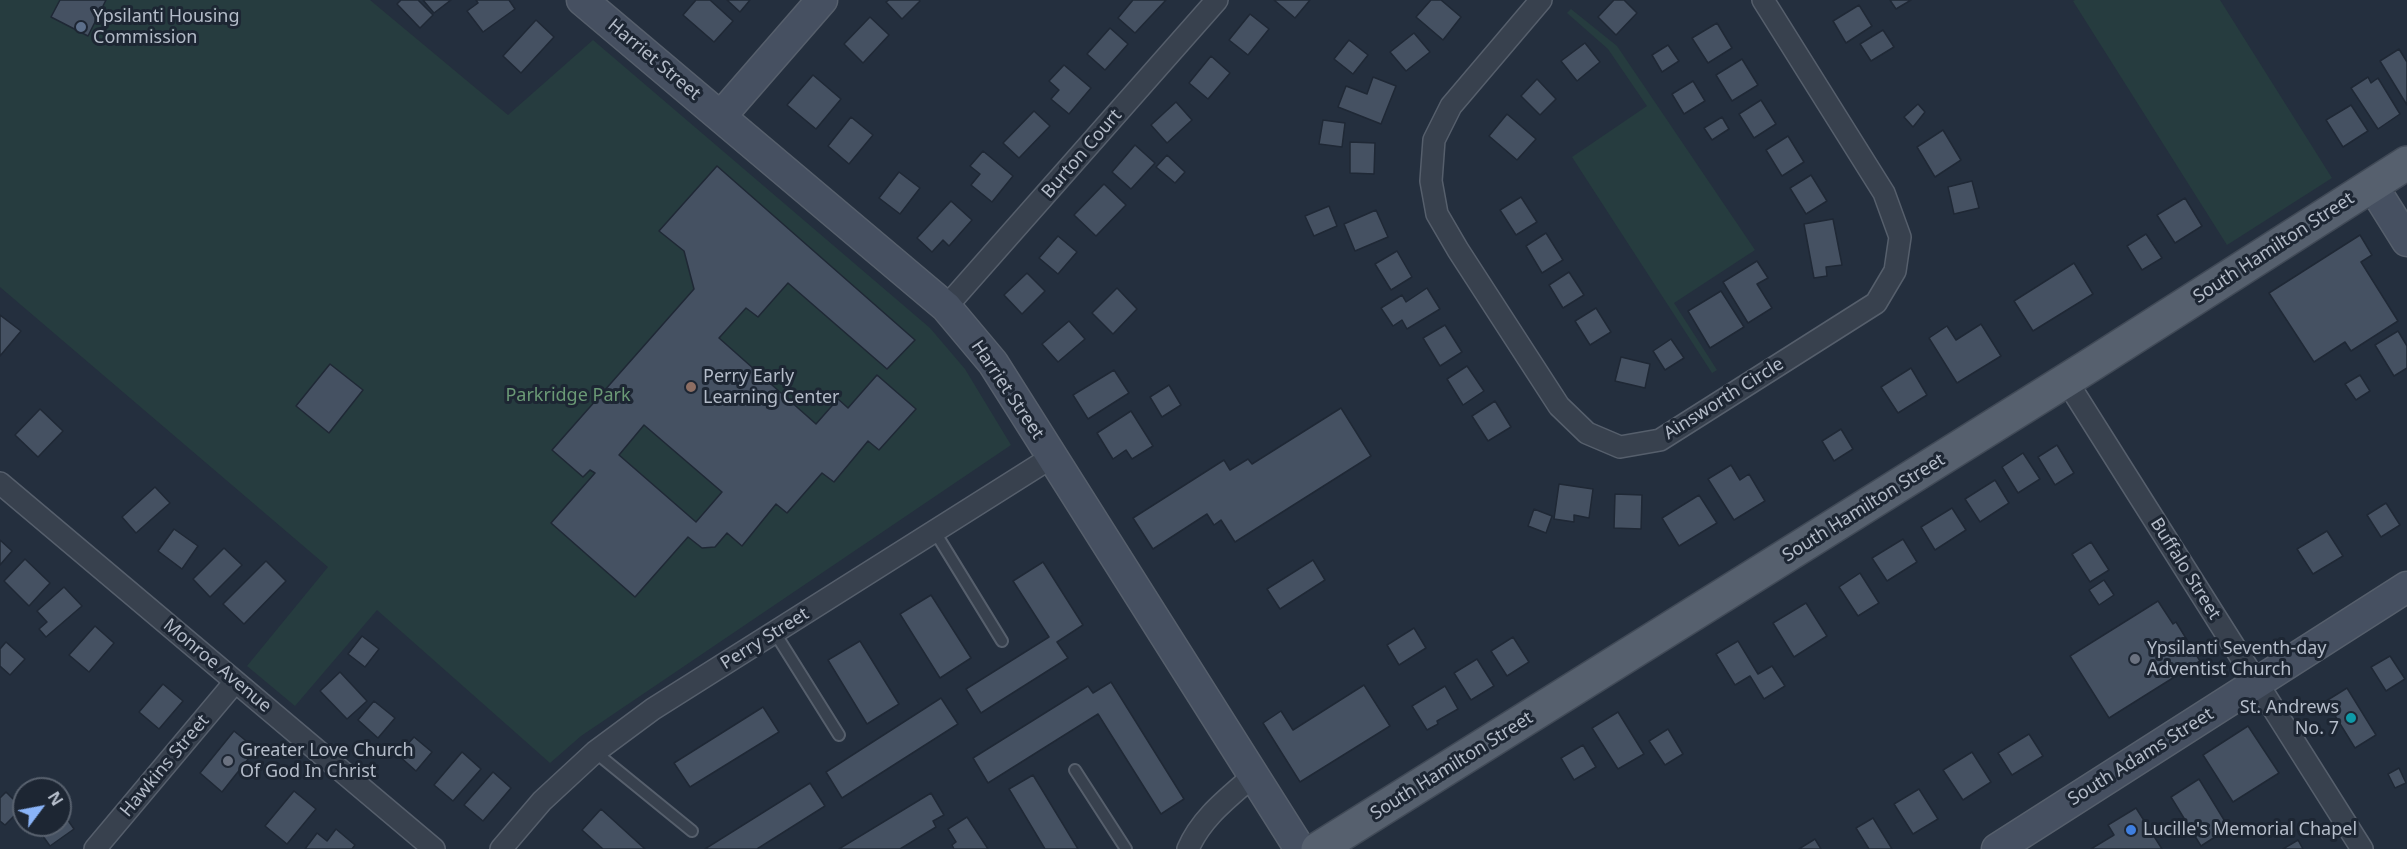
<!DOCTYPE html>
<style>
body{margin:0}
#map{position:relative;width:2407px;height:849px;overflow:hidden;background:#242f3e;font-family:"Noto Sans",sans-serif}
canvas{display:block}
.north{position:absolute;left:12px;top:777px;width:60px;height:60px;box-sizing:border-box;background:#1d2633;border:2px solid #59626f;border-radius:50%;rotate:58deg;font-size:16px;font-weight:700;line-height:24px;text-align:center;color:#b4bcc9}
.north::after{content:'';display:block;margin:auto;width:21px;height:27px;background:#8ab4f8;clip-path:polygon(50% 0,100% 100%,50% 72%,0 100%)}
</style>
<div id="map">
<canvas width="2407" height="849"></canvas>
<div class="north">N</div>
</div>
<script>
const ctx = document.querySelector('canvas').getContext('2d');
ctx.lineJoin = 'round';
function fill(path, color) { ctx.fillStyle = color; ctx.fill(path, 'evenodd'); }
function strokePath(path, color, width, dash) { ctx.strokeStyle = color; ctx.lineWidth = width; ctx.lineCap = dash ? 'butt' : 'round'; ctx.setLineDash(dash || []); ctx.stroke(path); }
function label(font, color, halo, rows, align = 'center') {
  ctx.font = font + ' "Noto Sans",sans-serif'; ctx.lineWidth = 6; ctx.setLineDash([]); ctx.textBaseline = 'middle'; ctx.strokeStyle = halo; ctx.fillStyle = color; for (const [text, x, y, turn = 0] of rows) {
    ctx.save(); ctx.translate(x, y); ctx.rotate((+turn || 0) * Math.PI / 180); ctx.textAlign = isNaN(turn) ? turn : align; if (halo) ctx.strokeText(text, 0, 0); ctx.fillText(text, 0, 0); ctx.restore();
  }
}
fill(new Path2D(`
 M0 0H370L508 115 593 40 930 328 965 369 1011 445 581 736 550 763 377 610 295 706 247 666 328 567 0 287Z
 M2075 0H2220L2332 178 2227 245 2073 1Z
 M1571 9 1617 46 1755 250 1674 303 1717 370 1712 373 1572 157 1647 106 1608 49 1567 13Z`), '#263c3f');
const building = new Path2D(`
 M60 0H106L88 36 51 17Z
 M401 0H418L433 15 420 28 397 4Z
 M423 0H451L434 13Z
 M476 0H509L515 9 483 32 467 11 478 3Z
 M696 0H710L733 21 714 42 683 15Z
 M727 0H750L740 12Z
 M889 0H919L920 1 902 19 886 2Z
 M1133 0H1166L1135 33 1118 18Z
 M1274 0H1310L1295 18Z
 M1431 0H1441L1461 17 1443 40 1416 17Z
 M1614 0H1624L1637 13 1616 35 1598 17Z
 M1890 0H1911L1896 9Z
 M1859 5 1872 26 1846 43 1833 21Z
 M1250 14 1269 29 1248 55 1229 40Z
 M870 17 889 35 863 63 844 44Z
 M536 20 554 37 521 73 503 56Z
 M1717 23 1732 48 1708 63 1692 38Z
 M1110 28 1128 44 1105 70 1087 54Z
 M1883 30 1894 47 1871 61 1860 44Z
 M1414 33 1430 52 1406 71 1390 52Z
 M1349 40 1368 55 1353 74 1334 59Z
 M1585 43 1600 62 1577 81 1561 61Z
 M1668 45 1679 61 1662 72 1652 55Z
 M2399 49 2407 62V105L2380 61Z
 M1211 56 1230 73 1208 99 1189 83Z
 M1742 59 1758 85 1732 101 1716 75Z
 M1064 65 1091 88 1069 114 1051 99 1059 90 1049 81Z
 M813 75 841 99 816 129 787 105Z
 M1373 77 1396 86 1381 124 1338 107 1346 86 1367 94Z
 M2368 77 2371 83 2378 78 2400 114 2378 129 2351 88Z
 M1537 79 1556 99 1540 115 1521 96Z
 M1693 81 1705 101 1684 114 1672 94Z
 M1761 100 1776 124 1754 138 1739 114Z
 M1176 102 1192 120 1167 143 1151 125Z
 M1918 104 1925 112 1913 127 1904 117Z
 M2351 105 2368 131 2343 147 2326 120Z
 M1034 111 1050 126 1019 158 1003 143Z
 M1507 114 1536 139 1517 160 1489 136Z
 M851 117 873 135 849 164 828 146Z
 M1722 117 1729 129 1712 140 1704 128Z
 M1323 120 1345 123 1342 147 1319 144Z
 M1943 130 1961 160 1935 177 1917 147Z
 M1788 136 1804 162 1782 176 1766 150Z
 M1350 142 1375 143 1374 174 1350 173Z
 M1135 145 1155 163 1131 189 1112 172Z
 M983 151 1013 176 992 202 971 185 980 174 970 166Z
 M1167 155 1185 172 1175 183 1156 167Z
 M717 166 915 340 887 369 788 283 758 317 746 308 719 338 816 424 838 399 848 408 877 375 916 409 879 450 868 441 834 482 822 473 787 513 776 504 742 546 727 533 715 547 702 548 688 537 635 597 551 523 595 473 590 470 583 477 552 450 694 289 684 251 659 231ZM644 425 722 492 696 522 619 455Z
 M899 172 920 188 900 214 879 198Z
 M1811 175 1827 201 1806 214 1790 188Z
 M1972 181 1979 208 1954 214 1948 187Z
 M1104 184 1126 205 1096 236 1074 215Z
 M1521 197 1537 222 1516 235 1500 210Z
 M2185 198 2202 226 2175 243 2157 215Z
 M951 201 972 220 949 246 943 240 932 252 917 238Z
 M1329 206 1337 226 1314 236 1305 216Z
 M1376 210 1388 237 1355 251 1344 224Z
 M1833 219 1842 265 1826 267 1827 276 1814 278 1804 224Z
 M1546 233 1563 260 1542 273 1526 246Z
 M2146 234 2162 258 2142 270 2127 246Z
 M2360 235 2372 255 2361 262 2398 321 2351 351 2345 342 2314 362 2269 293Z
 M1058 236 1077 252 1058 274 1039 258Z
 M1397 251 1412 277 1391 290 1375 264Z
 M1757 261 1768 278 1757 284 1772 308 1748 323 1723 282Z
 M2074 263 2093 294 2033 331 2014 301Z
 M1569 272 1584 295 1563 308 1549 285Z
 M1027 273 1045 291 1022 314 1004 295Z
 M1117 288 1137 309 1113 334 1092 313Z
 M1427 288 1440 309 1407 329 1402 320 1393 326 1381 308 1402 295 1406 302Z
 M1721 291 1744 327 1710 348 1688 311Z
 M1596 308 1611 332 1590 345 1575 321Z
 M0 315 21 331 0 356Z
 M1069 321 1085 339 1058 362 1042 344Z
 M1981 324 2001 356 1957 383 1929 338 1947 326 1956 340Z
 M1445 325 1462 352 1440 366 1423 338Z
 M2398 331 2407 346V368L2394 376 2375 345Z
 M1671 339 1684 358 1665 370 1653 351Z
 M1621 357 1650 364 1645 388 1615 381Z
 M330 364 363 390 329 433 296 406Z
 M1467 366 1484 391 1463 405 1447 379Z
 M1911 368 1927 395 1898 413 1881 387Z
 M1114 370 1129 393 1088 419 1073 395Z
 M2360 375 2370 391 2356 400 2345 384Z
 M1169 385 1181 405 1162 417 1150 397Z
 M1495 401 1511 427 1488 441 1472 416Z
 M1341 408 1371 456 1235 542 1221 520 1214 525 1207 514 1153 549 1133 518 1224 460 1230 470 1248 459 1252 464Z
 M40 409 63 431 38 457 15 435Z
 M1131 411 1153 446 1132 459 1126 450 1113 459 1097 433Z
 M1841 429 1853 449 1834 461 1822 441Z
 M2057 445 2074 473 2055 485 2038 457Z
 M2023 453 2040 479 2018 493 2002 467Z
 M1731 465 1740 480 1749 474 1765 501 1734 520 1708 479Z
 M1995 480 2009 503 1980 522 1965 499Z
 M1559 484 1593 489 1589 518 1574 515V522L1554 519Z
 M155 487 170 503 136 533 122 517Z
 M1615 494 1642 495 1641 529 1614 528Z
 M1699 495 1717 523 1679 546 1662 518Z
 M2386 503 2400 525 2381 537 2367 515Z
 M1952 508 1966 530 1935 550 1921 527Z
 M1534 509 1552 516 1546 533 1528 526Z
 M174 529 198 546 182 569 158 551Z
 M2327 531 2343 556 2313 574 2297 549Z
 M1903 539 1917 562 1887 581 1872 558Z
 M0 540 12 551 0 565Z
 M2091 542 2109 570 2090 582 2072 554Z
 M224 548 242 565 210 597 193 579Z
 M25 559 50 583 29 606 4 581Z
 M1313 560 1325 580 1280 609 1267 589Z
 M266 561 286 581 244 624 223 604Z
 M1043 562 1083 625 1057 642 1068 658 981 713 966 689 1049 637 1013 581Z
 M1860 573 1879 603 1858 616 1839 587Z
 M2104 580 2114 595 2099 605 2089 590Z
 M64 587 82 606 46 637 39 629 47 622 37 611Z
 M931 595 971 658 940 678 900 614Z
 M2158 601 2173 624 2176 622 2200 661 2109 718 2070 656Z
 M1806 603 1827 636 1794 657 1773 623Z
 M95 626 114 643 89 672 69 655Z
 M1414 628 1426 648 1399 665 1387 645Z
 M362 636 379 649 365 667 348 654Z
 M1513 637 1529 662 1507 676 1491 651Z
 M860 641 899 704 867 724 828 660Z
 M1738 641 1758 674 1772 666 1785 686 1764 699 1750 676 1735 685 1716 654Z
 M6 642 25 659 10 675 0 666V649Z
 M2390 656 2405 679 2386 691 2371 667Z
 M1477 659 1494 686 1471 700 1454 673Z
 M340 672 367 701 347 719 320 691Z
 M1111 682 1184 799 1161 814 1098 714 988 783 973 758 1088 686 1093 693Z
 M163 684 183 701 159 729 139 712Z
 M1364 685 1390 726 1300 782 1263 723 1281 711 1293 730Z
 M1445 686 1458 709 1437 721 1438 724 1427 730 1412 706Z
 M2347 688 2376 735 2355 748 2326 701Z
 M941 698 958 724 842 798 826 772Z
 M374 701 395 718 378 738 358 720Z
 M763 707 779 732 690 787 674 763Z
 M1618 712 1644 754 1618 769 1592 728Z
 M2248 726 2279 773 2233 802 2203 755Z
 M1668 729 1683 754 1665 765 1649 741Z
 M234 731 256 749 222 792 200 773Z
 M2029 734 2043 756 2012 775 1998 753Z
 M414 737 432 752 416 771 398 755Z
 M1583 745 1596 767 1574 780 1561 758Z
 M462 752 481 769 453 801 434 785Z
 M1972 752 1991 782 1963 800 1943 770Z
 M2399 768 2406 783 2395 788 2388 774Z
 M493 772 511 788 483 821 464 805Z
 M1033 775 1078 849H1045L1009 789Z
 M2199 779 2229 828 2201 846 2171 797Z
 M810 783 825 806 757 849H705Z
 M1919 789 1938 819 1913 834 1894 804Z
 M294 791 316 809 287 844 265 826Z
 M6 792 22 808 5 825 0 821V798Z
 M931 793 944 815 933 821 936 827 900 849H839Z
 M60 801 69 814 65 816 74 829 50 846 35 825H60Z
 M2136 808 2162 849H2091L2114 835 2108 825Z
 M601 809 645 849H603L582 830Z
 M967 817 988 849H954L952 845 956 842 948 829Z
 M1873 818 1892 849H1869L1856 828Z
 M336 829 355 845 352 849H305L317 833 327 841Z
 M1815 839 1821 849H1799Z
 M2298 840 2303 849H2283Z`);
fill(building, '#455162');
strokePath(building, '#1f2835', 1.5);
const lane = new Path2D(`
 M935 532 1002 641
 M775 633 839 735
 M595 752 692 831
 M1075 770 1126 849`);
const street = new Path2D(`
 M1541 0 1451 106 1434 140 1431 181 1437 214 1458 250 1559 406 1587 433 1620 447 1660 440 1876 303 1895 271 1900 237 1884 193 1763 0
 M946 307 1217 0
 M2066 380 2362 849
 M0 483 434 849
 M95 849 235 682
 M501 849 542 801 595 752 653 709 1052 457
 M1188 849C1201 818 1228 798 1253 776`);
const secondary = new Path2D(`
 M582 0 946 307 993 363 1300 849
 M721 116 822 0
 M2372 185 2407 241
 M1997 849 2407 587`);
const primary = new Path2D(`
 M1318 849 2089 366 2407 163`);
strokePath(lane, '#565f6c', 14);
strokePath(street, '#565f6c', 24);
strokePath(secondary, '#565f6c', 33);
strokePath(primary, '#414a57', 36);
strokePath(lane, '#38414e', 10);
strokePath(street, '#38414e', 21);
strokePath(secondary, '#465061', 30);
strokePath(primary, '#56606e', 33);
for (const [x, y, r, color] of [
 [81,27,6,"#5c6f8a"],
 [691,387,6,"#8d6e63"],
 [2135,659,6,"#6b7280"],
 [2351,718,6,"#0f9aa8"],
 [228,761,6,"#6b7280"],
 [2131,830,6,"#3f7fe0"]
]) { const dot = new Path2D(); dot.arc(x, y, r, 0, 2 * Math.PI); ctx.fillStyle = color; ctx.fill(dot); strokePath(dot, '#1d2633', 2); }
label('18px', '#b4bcc9', '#1d2633', [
 ["Ypsilanti Housing",93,17],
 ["Commission",93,38],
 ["Perry Early",703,377],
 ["Learning Center",703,398],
 ["Ypsilanti Seventh-day",2147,649],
 ["Adventist Church",2147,670],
 ["St. Andrews",2339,708,"right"],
 ["No. 7",2339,729,"right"],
 ["Greater Love Church",240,751],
 ["Of God In Christ",240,772],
 ["Lucille's Memorial Chapel",2143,830]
], 'left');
label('18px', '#b4bcc9', '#1d2633', [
 ["Harriet Street",654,60,40],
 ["Burton Court",1082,154,-49],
 ["South Hamilton Street",2274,248,-33],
 ["Harriet Street",1007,390,56],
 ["Ainsworth Circle",1724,399,-32],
 ["South Hamilton Street",1864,508,-32],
 ["Buffalo Street",2185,569,58],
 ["Perry Street",765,639,-32],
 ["Monroe Avenue",217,666,40],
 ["South Adams Street",2141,757,-32],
 ["Hawkins Street",165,766,-50],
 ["South Hamilton Street",1452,766,-32]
]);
label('18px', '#6b9a76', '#1d2633', [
 ["Parkridge Park",568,396]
]);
</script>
